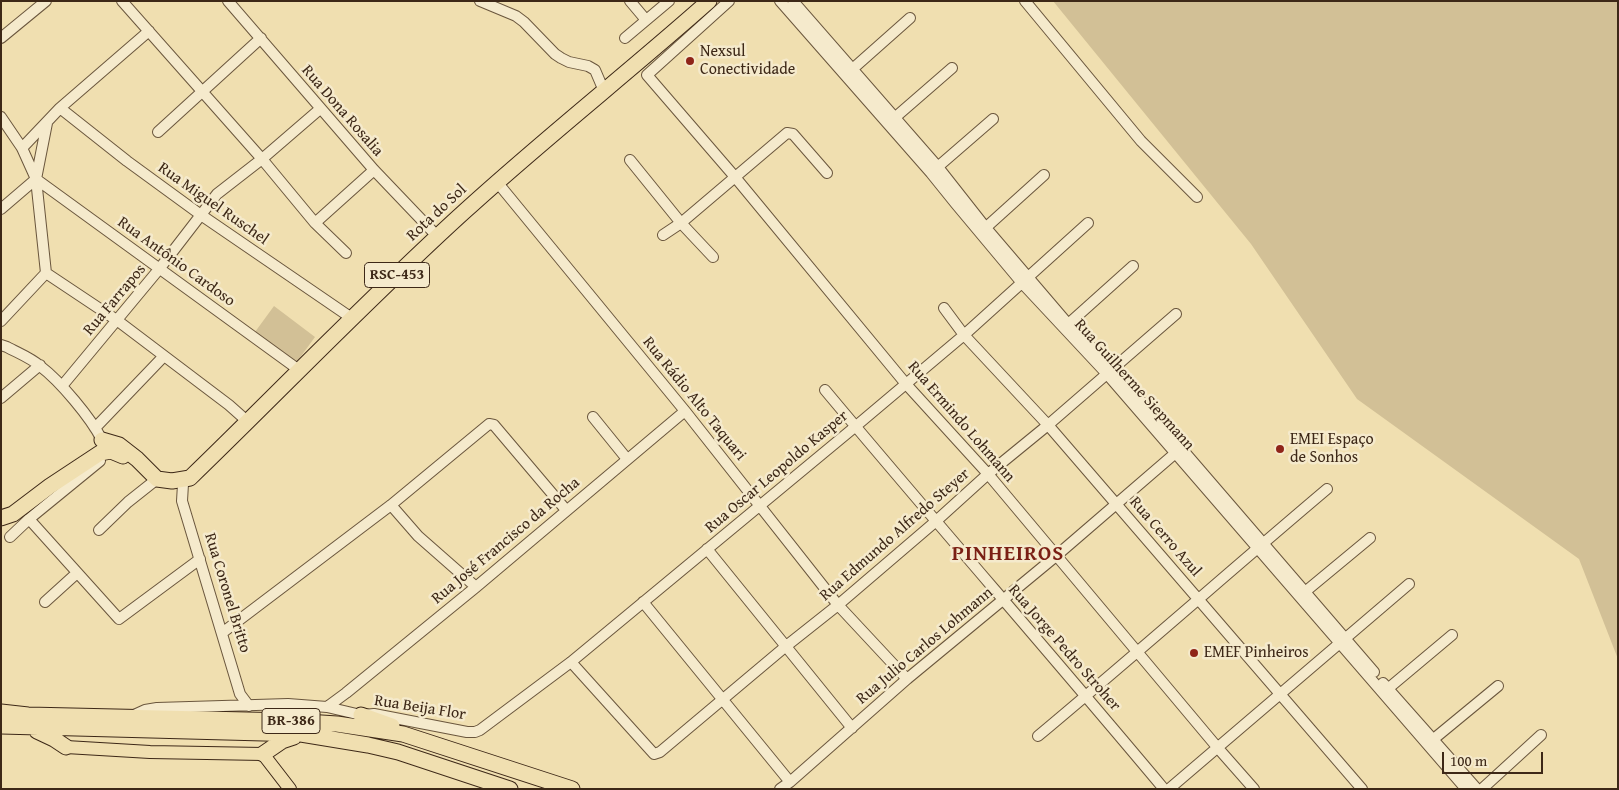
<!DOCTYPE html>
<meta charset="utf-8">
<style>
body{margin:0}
#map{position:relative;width:1619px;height:790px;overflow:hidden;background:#f0dfb0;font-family:"Gentium Book Plus",serif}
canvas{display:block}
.frame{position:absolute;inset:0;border:2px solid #3d2817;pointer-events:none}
.scale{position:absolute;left:1442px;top:752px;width:101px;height:22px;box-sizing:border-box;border:2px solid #3d2817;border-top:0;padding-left:6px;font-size:15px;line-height:18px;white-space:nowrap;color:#3d2817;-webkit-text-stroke:4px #f5eacc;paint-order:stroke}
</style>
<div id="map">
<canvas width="1619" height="790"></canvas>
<div class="frame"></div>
<div class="scale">100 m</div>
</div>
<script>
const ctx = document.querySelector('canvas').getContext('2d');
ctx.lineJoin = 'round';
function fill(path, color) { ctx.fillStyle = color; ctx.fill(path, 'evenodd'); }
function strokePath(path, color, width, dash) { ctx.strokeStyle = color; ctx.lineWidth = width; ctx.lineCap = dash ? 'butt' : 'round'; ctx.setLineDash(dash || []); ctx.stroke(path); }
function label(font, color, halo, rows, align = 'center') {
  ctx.font = font + ' "Gentium Book Plus",serif'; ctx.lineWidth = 5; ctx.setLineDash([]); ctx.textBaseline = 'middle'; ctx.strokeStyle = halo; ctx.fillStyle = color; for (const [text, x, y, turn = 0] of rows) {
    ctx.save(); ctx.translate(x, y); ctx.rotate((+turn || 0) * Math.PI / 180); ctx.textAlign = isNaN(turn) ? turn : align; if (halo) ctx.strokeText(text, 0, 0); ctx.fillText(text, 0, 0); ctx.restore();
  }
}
fill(new Path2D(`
 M1053 1H1618V659L1579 559 1357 399 1251 244Z
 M274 306 315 337 296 363 255 332Z`), '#d2c096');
const minor = new Path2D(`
 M122 1 262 159 315 223 346 253
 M228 1 374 170 437 236
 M480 1 516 16 524 22 555 54 561 58 569 62 588 66 595 70 604 91
 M630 1 646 20
 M780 1 931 173 956 204 1022 283 1107 374 1466 789
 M793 1 938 167 986 228 1068 324 1113 369 1374 672
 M1025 1 1141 141 1197 197
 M1 38 46 1
 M625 38 669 1
 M848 73 910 18
 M647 75 735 177 906 384 988 474 1217 747 1254 789
 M647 75 729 1
 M60 108 127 161 201 215 353 319
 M1 117 22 148 36 179 46 273 1 321
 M891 121 952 68
 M158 132 261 38
 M22 148 60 108 149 31
 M630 160 681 223 713 257
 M933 171 993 119
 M36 179 299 370
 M36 179 47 123
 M497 182 685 411 838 605 907 679
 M1 209 36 179
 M315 223 374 170
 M982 231 1044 175
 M663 235 681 223 787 133 793 134 827 173
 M46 273 118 321 229 405 247 421
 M944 308 964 335 1048 425 1362 789
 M1065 327 1133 266
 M1 345 7 347C18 353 31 358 40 366 60 381 91 418 102 440
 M62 386 160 268 217 194 262 159 320 109
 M825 390C937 524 1052 655 1164 789
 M1 398 40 365
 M593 417 627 459
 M95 428 164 356
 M190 478 183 484 182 501 240 694 249 706
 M391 505 418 536 476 587
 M29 519 119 619 200 559
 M99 530 128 502 157 479
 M10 537 29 519 100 461
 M707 549 852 728
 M1300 596 1370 538
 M45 602 77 573
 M643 602 790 782
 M222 633 391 505 489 424 494 425 566 510
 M571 662 654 754 660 752 785 647 838 605 935 522 988 474 1048 425 1176 314
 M1383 683 1477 789
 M1384 692 1452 635
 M327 707 346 693 476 587 685 411
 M134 715 145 710 157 708 288 704 327 707 361 715 374 714 467 732H475L480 730 571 662 856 426 964 335 1088 223
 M1038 736C1135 655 1230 571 1327 489
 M1430 742 1498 686
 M780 789 790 782 907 679 1056 556 1179 450
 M1169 789 1409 584
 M1482 789 1541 735`);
const major = new Path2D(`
 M66 747 150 752 263 754 290 789`);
const highway = new Path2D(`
 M102 440 119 445 137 459 157 479 172 481 190 478C282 389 371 296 466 210 545 138 629 72 709 1
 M1 518 13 514 50 486 100 453 111 451 123 456
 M1 712 28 715 291 721 337 724 403 734 572 789
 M361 715 392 726
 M1 726 301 734 368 745 398 752 510 789
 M37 731 54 739 66 747
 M263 754 282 741 294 737`);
strokePath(minor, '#6a563d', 12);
strokePath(major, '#3d2817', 14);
strokePath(highway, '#3d2817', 17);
strokePath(minor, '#f5eacc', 10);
strokePath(major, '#f0dfb0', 12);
strokePath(highway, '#f0dfb0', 15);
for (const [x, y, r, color] of [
 [690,61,5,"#8f2418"],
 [1280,449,5,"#8f2418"],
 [1194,653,5,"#8f2418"]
]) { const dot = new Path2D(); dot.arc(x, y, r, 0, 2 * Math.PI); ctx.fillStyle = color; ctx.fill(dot); strokePath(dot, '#f5eacc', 2); }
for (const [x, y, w] of [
 [397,275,65],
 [291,721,58]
]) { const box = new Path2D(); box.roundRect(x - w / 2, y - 12.5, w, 25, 4); ctx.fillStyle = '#f5eacc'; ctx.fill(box); strokePath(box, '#3d2817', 1); }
label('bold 15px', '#3d2817', null, [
 ["RSC-453",397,275],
 ["BR-386",291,721]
]);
label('16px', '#3d2817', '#f5eacc', [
 ["Nexsul",700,52],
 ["Conectividade",700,70],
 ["EMEI Espaço",1290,440],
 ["de Sonhos",1290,458],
 ["EMEF Pinheiros",1204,653]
], 'left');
label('16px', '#3d2817', '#f5eacc', [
 ["Rua Dona Rosalia",342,111,49],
 ["Rua Miguel Ruschel",213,204,35],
 ["Rota do Sol",437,213,-43],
 ["Rua Antônio Cardoso",176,262,36],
 ["Rua Farrapos",115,300,-50],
 ["Rua Guilherme Siepmann",1134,385,48],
 ["Rua Rádio Alto Taquari",694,399,51],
 ["Rua Ermindo Lohmann",961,422,49],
 ["Rua Oscar Leopoldo Kasper",777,472,-40],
 ["Rua Edmundo Alfredo Steyer",895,535,-41],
 ["Rua Cerro Azul",1165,537,49],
 ["Rua José Francisco da Rocha",506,541,-40],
 ["Rua Coronel Britto",227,593,73],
 ["Rua Julio Carlos Lohmann",925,646,-40],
 ["Rua Jorge Pedro Stroher",1064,648,49],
 ["Rua Beija Flor",420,708,9]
]);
ctx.letterSpacing = '1px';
label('bold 21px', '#7a1f14', '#f5eacc', [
 ["PINHEIROS",1008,555]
]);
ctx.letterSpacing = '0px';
</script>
